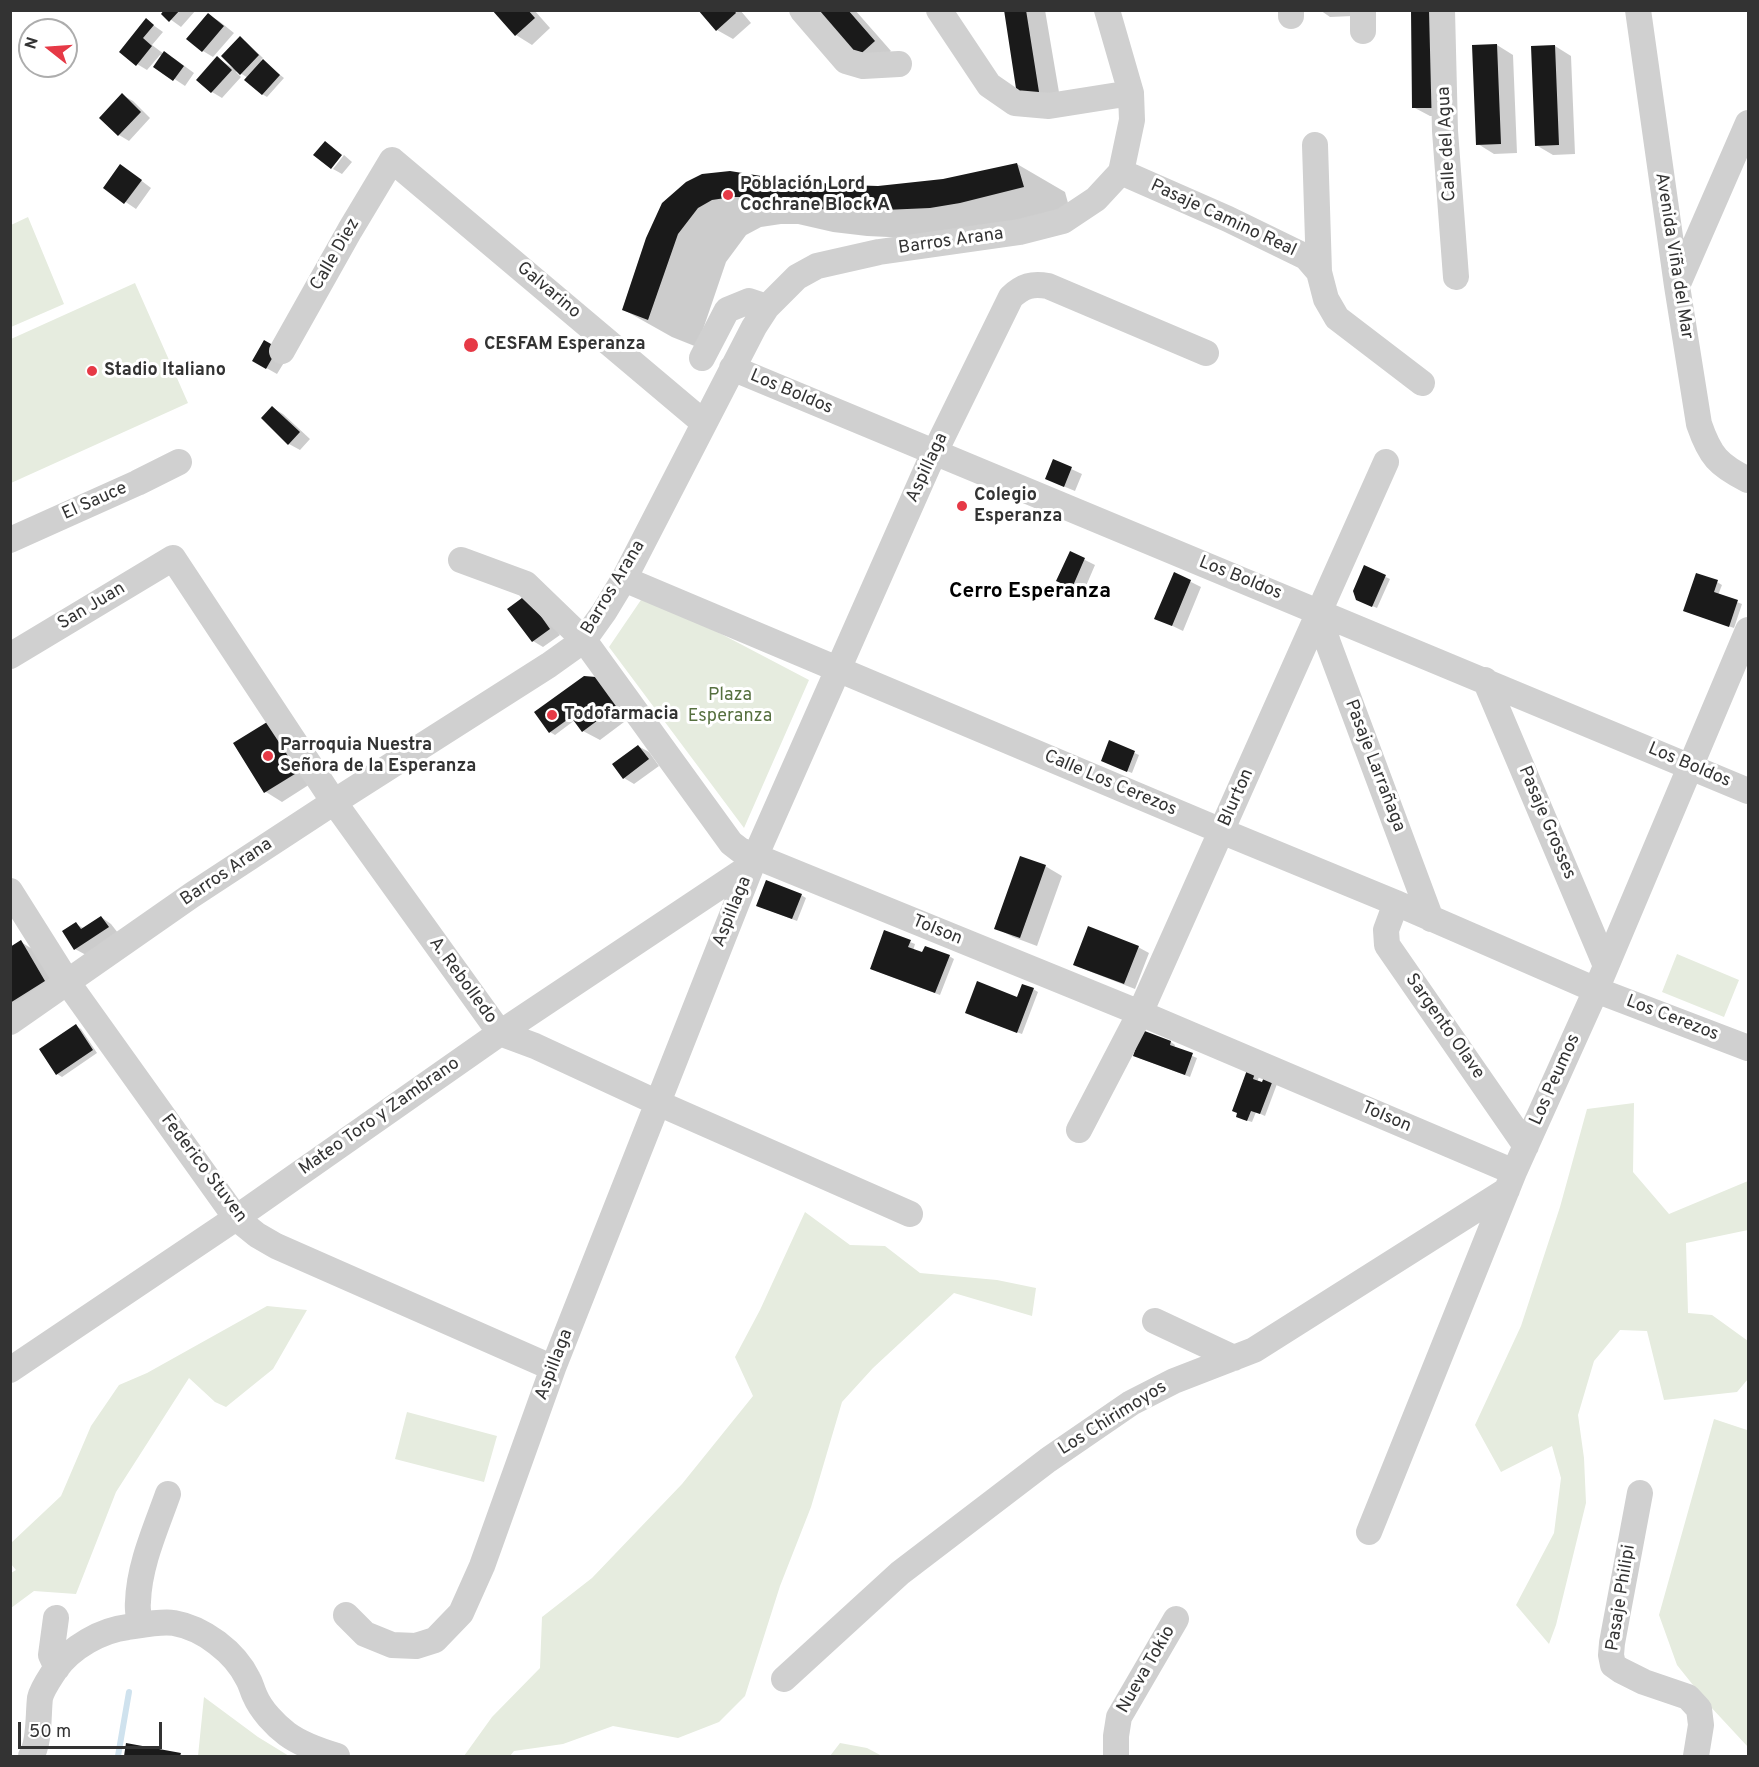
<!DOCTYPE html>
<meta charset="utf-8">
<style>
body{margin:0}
#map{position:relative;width:1759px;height:1767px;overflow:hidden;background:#fff;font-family:Overpass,sans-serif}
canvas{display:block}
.frame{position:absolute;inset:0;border:12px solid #333;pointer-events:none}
.north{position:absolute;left:18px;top:18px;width:60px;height:60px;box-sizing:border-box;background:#fff;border:2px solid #adadad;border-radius:50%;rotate:287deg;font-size:16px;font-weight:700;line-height:24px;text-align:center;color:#333}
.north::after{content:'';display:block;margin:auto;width:21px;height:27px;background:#e63946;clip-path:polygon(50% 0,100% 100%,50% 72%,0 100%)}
.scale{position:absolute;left:18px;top:1722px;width:144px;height:27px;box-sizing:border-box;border:3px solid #333;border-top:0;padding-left:8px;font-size:18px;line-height:21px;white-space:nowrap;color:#333;-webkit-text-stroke:4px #fff;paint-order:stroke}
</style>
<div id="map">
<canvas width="1759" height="1767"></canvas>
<div class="frame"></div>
<div class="north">N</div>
<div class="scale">50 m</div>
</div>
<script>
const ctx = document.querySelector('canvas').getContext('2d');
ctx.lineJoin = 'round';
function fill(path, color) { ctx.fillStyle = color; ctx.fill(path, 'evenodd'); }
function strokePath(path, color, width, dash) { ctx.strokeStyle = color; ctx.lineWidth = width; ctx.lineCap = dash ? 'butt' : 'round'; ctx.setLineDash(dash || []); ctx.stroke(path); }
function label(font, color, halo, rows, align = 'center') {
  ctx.font = font + ' Overpass,sans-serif'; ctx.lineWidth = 6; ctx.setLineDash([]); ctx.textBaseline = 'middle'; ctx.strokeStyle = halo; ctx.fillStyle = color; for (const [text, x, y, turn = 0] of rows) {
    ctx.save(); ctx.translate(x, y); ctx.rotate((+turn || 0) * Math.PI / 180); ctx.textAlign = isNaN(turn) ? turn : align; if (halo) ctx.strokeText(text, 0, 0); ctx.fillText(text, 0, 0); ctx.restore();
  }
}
fill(new Path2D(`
 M28 217 64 304 11 327V225Z
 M135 283 188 403 11 483V339Z
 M645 594 809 680 744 828 609 647Z
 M1677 954 1739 980 1724 1017 1662 992Z
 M1634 1103 1633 1172 1669 1214 1748 1181V1230L1686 1243 1688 1313 1712 1315 1748 1341V1379L1737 1392 1664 1400 1647 1331 1620 1330 1594 1361 1578 1415 1584 1458 1586 1503 1556 1625 1549 1644 1516 1605 1554 1533 1561 1478 1552 1446 1501 1472 1475 1425 1521 1326 1560 1207 1587 1109Z
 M805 1212 850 1245 885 1246 920 1273 997 1280 1036 1288 1032 1316 954 1293 873 1368 842 1402 811 1507 780 1586 745 1696 719 1722 678 1738 613 1726 563 1744 514 1751 510 1756H464L492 1717 540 1668 542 1617 592 1578 682 1484 753 1396 735 1357 760 1310Z
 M267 1306 307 1310 273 1369 226 1407 215 1402 189 1378 116 1492 76 1594 34 1591 11 1608V1573L16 1570 11 1564V1543L61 1496 91 1426 119 1385 147 1373Z
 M407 1412 497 1436 484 1482 395 1459Z
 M1714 1419 1747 1430 1748 1436V1747L1709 1705 1677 1665 1659 1615Z
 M204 1697 258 1737 289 1756H198Z
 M840 1743 867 1748 882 1756H830Z`), '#e6ecdf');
fill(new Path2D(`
 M166 10H196L181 27 163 14Z
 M494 10H534L550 28 532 45 516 35Z
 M700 10H740L751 23 733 39 717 30Z
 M814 10H855L891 51 872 67Z
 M1005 10H1045L1061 104 1041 107Z
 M1320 10H1353V16L1330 17Z
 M1413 10 1452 116H1430L1413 107Z
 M208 15 219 21 234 33 213 57 203 51 188 39Z
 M146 20 163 32 152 45 164 54 175 59 194 73 185 86 155 66 162 56 160 55 147 70 137 64Z
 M245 41 263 58 261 60 284 78 267 97 262 94 248 78 237 71 236 72 241 77 222 98 212 92 217 58 233 68Z
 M1497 45 1513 55 1517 153 1494 154 1478 144Z
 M1555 46 1571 56 1575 154 1553 155 1536 145Z
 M122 95 133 101 150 118 129 141 119 135Z
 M344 155 352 162 342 174 333 169Z
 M1017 164 1065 192 1071 214 910 238 867 236 833 232 798 224H781L761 227 746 235 726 262 697 347 672 337 624 310 664 204 786 182 878 187 943 180Z
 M130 172 151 188 136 209 105 188Z
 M288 356 277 374 254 361Z
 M273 408 283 414 310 439 300 450 289 444Z
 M1054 461 1082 474 1075 491 1058 484Z
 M1071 553 1095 565 1083 593 1058 581Z
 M1365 567 1390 579 1377 608 1363 602Z
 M1175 574 1201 587 1183 631 1156 618Z
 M1717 582 1722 585 1718 595 1742 604 1734 628 1684 611Z
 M537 603 560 635 543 647 533 641Z
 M584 677 632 716 600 740 583 731 575 720 555 735 550 732Z
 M1110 742 1139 755 1132 773 1107 763Z
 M235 743 318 779 282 802 266 792Z
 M638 746 649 752 659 766 634 784 624 778Z
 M1045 866 1062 876 1037 946 1013 937 996 928Z
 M801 895 806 898 797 921 763 908Z
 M101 917 111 924 118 933 86 955 75 949 64 932 76 924 85 929Z
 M885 932 915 944 913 951 949 956 954 959 940 995 876 971Z
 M21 942 37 952 60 991 10 1023V949Z
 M1138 947 1149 953 1135 989 1086 970 1075 964Z
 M1033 989 1038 992 1022 1034 977 1018 967 1012 1018 999Z
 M76 1026 81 1029 97 1053 62 1077 57 1074Z
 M1171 1042 1175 1045 1174 1048 1197 1058 1190 1077 1139 1058Z
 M1254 1075 1259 1077 1257 1082 1263 1084 1265 1079 1277 1084 1265 1116 1256 1112 1252 1122 1242 1119Z
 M127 1745 180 1754 184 1756H125Z`), '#0003');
strokePath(new Path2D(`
 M118 1756 129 1692`), '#cfe2ee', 6);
fill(new Path2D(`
 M164 10H180L169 22 161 14Z
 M492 10H528L535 18 515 36Z
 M698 10H734L736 13 716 31Z
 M812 10H848L875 41 855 59Z
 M1004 10H1026L1039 92 1017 95Z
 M1411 10H1436V108H1412Z
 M208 13 224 26 202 52 186 39Z
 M146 18 154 25 143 38 152 46 136 66 119 52Z
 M240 36 259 55 240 75 221 56Z
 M1497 44 1501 144 1476 145 1472 45Z
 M1555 45 1559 145 1535 146 1531 46Z
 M164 51 184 66 173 81 153 67Z
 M217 56 232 70 211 93 196 80Z
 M263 59 280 75 262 95 244 80Z
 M122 93 141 112 118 136 99 118Z
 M325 141 342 155 331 169 313 155Z
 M1017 163 1024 187 960 203 930 208 861 211 818 209 784 205 749 197H732L712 200 698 208 678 234 648 320 622 310 646 238 662 203 686 182 702 174 730 171 786 180 846 185 878 186 943 179Z
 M120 164 142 180 124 204 103 188Z
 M264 340 278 348 266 369 252 361Z
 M272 406 300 432 288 445 261 418Z
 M1053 459 1072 467 1064 487 1045 479Z
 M1070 551 1085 558 1072 588 1056 581Z
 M1364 565 1386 575 1372 607 1356 600 1353 591Z
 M1174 572 1191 580 1172 626 1154 619Z
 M1696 573 1718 580 1714 592 1738 600 1729 627 1683 611Z
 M526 595 550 629 532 642 507 609Z
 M584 676 596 677 617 706 582 732 571 717 549 733 534 712Z
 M272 719 303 769 264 793 233 743Z
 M1109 740 1135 751 1127 772 1101 761Z
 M638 745 649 759 623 779 612 764Z
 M1020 856 1046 865 1020 938 994 929Z
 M766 880 802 894 792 919 756 906Z
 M101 916 109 927 74 950 62 931 76 922 81 929Z
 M1088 926 1139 946 1124 984 1073 965Z
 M884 930 911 940 908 947 922 952 925 946 950 955 935 993 870 969Z
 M21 940 45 981 10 1003V947Z
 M977 981 1017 997 1022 984 1034 988 1017 1033 965 1013Z
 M76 1024 93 1050 56 1075 39 1049Z
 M1142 1030 1171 1041 1170 1045 1193 1053 1185 1075 1133 1056Z
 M1247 1070 1255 1073 1253 1079 1262 1082 1264 1077 1273 1080 1260 1114 1251 1111 1247 1121 1236 1117 1237 1113 1232 1111Z
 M126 1743 181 1753 180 1756H124Z`), '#1a1a1a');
strokePath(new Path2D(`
 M802 10 846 61 863 66 899 64
 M939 10 989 85 1015 103 1049 106 1131 93
 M1107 10 1131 93 1132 120 1121 172
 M1291 10V16
 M1363 10V31
 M1442 10 1445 131 1456 277
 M1638 10 1677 286 1699 424C1710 456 1718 465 1748 480
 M1315 145 1319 272
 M1121 172 1228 219 1306 257 1319 272 1326 299 1337 318 1422 383
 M1677 286 1748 123
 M282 351 350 230 392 160 704 423
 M702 358 727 310 749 301 767 307
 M732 368C1071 509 1411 648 1748 791
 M10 540 137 483 179 462
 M461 560 526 584 584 640 731 843 740 850 1140 1013 1514 1172
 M624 579 1231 835 1396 903 1596 990 1748 1048
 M1319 612 1328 643 1431 919
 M10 656 173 558 334 802 500 1033 535 1046 658 1103 910 1214
 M1485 680 1606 966
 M10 891 68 983 236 1218 257 1235 276 1246 553 1368
 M1396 903 1386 930 1387 945 1526 1146
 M10 1022 192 895 334 802 549 665 584 640 604 612 624 579 754 327 767 307 797 277 817 266 879 252 1020 232 1063 221 1096 199 1121 172
 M1079 1130 1140 1013 1386 462
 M1155 1321 1234 1358
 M10 1370 236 1218 500 1033 752 865
 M1640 1493 1612 1643 1611 1655 1613 1665 1620 1670 1644 1682 1688 1697 1699 1709 1701 1725 1696 1756
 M1369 1532 1514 1172 1596 990 1748 630
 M346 1615 365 1634 392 1645 416 1646 435 1640 461 1613 482 1566 553 1368 755 857 928 466 1011 297C1023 286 1032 283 1048 286L1206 353
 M56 1618 51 1655 57 1668
 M140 1625C139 1618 137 1609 138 1602 139 1565 156 1528 168 1494
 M784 1679 900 1573 1048 1460 1131 1403 1174 1381 1254 1350 1507 1190
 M31 1756C40 1743 38 1714 40 1698 42 1689 50 1678 55 1670 71 1647 102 1630 128 1627 142 1625 160 1621 174 1623 203 1628 235 1652 248 1679 251 1684 252 1690 255 1696 261 1710 275 1725 287 1734 302 1745 320 1751 337 1756
 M1116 1756V1736L1119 1717 1176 1619`), '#d0d0d0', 26);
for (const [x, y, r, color] of [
 [728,195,6,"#e63946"],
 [471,345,8,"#e63946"],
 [92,371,6,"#e63946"],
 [962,506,6,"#e63946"],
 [552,715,6,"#e63946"],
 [268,756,6,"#e63946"]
]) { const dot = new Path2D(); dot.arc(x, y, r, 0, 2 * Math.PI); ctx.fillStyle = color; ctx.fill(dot); strokePath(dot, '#fff', 2); }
label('18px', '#333', '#fff', [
 ["Calle del Agua",1448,144,-93],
 ["Pasaje Camino Real",1223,219,25],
 ["Barros Arana",951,242,-8],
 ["Calle Diez",336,255,-60],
 ["Avenida Viña del Mar",1673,256,81],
 ["Galvarino",548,291,40],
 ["Los Boldos",791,393,23],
 ["Aspillaga",928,468,-65],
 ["El Sauce",95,502,-24],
 ["Los Boldos",1240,579,22],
 ["Barros Arana",614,588,-59],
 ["San Juan",92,607,-31],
 ["Pasaje Larrañaga",1374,766,69],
 ["Los Boldos",1689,766,23],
 ["Calle Los Cerezos",1110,784,23],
 ["Blurton",1237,798,-66],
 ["Pasaje Grosses",1546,823,67],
 ["Barros Arana",227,873,-34],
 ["Aspillaga",733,912,-68],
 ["Tolson",937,931,22],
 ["A. Rebolledo",462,981,54],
 ["Los Cerezos",1672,1019,21],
 ["Sargento Olave",1444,1027,55],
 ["Los Peumos",1556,1080,-66],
 ["Mateo Toro y Zambrano",380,1117,-35],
 ["Tolson",1386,1118,23],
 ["Federico Stuven",203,1169,53],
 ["Aspillaga",555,1365,-69],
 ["Los Chirimoyos",1113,1419,-32],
 ["Pasaje Philipi",1622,1598,-81],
 ["Nueva Tokio",1147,1670,-60]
]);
label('bold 18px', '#333', '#fff', [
 ["Población Lord",740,185],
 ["Cochrane Block A",740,206],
 ["CESFAM Esperanza",484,345],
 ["Stadio Italiano",104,371],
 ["Colegio",974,496],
 ["Esperanza",974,517],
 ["Todofarmacia",564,715],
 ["Parroquia Nuestra",280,746],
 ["Señora de la Esperanza",280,767]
], 'left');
label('18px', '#56703f', '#fff', [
 ["Plaza",730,696],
 ["Esperanza",730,717]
]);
label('bold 21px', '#000', '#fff', [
 ["Cerro Esperanza",1030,593]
]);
</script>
